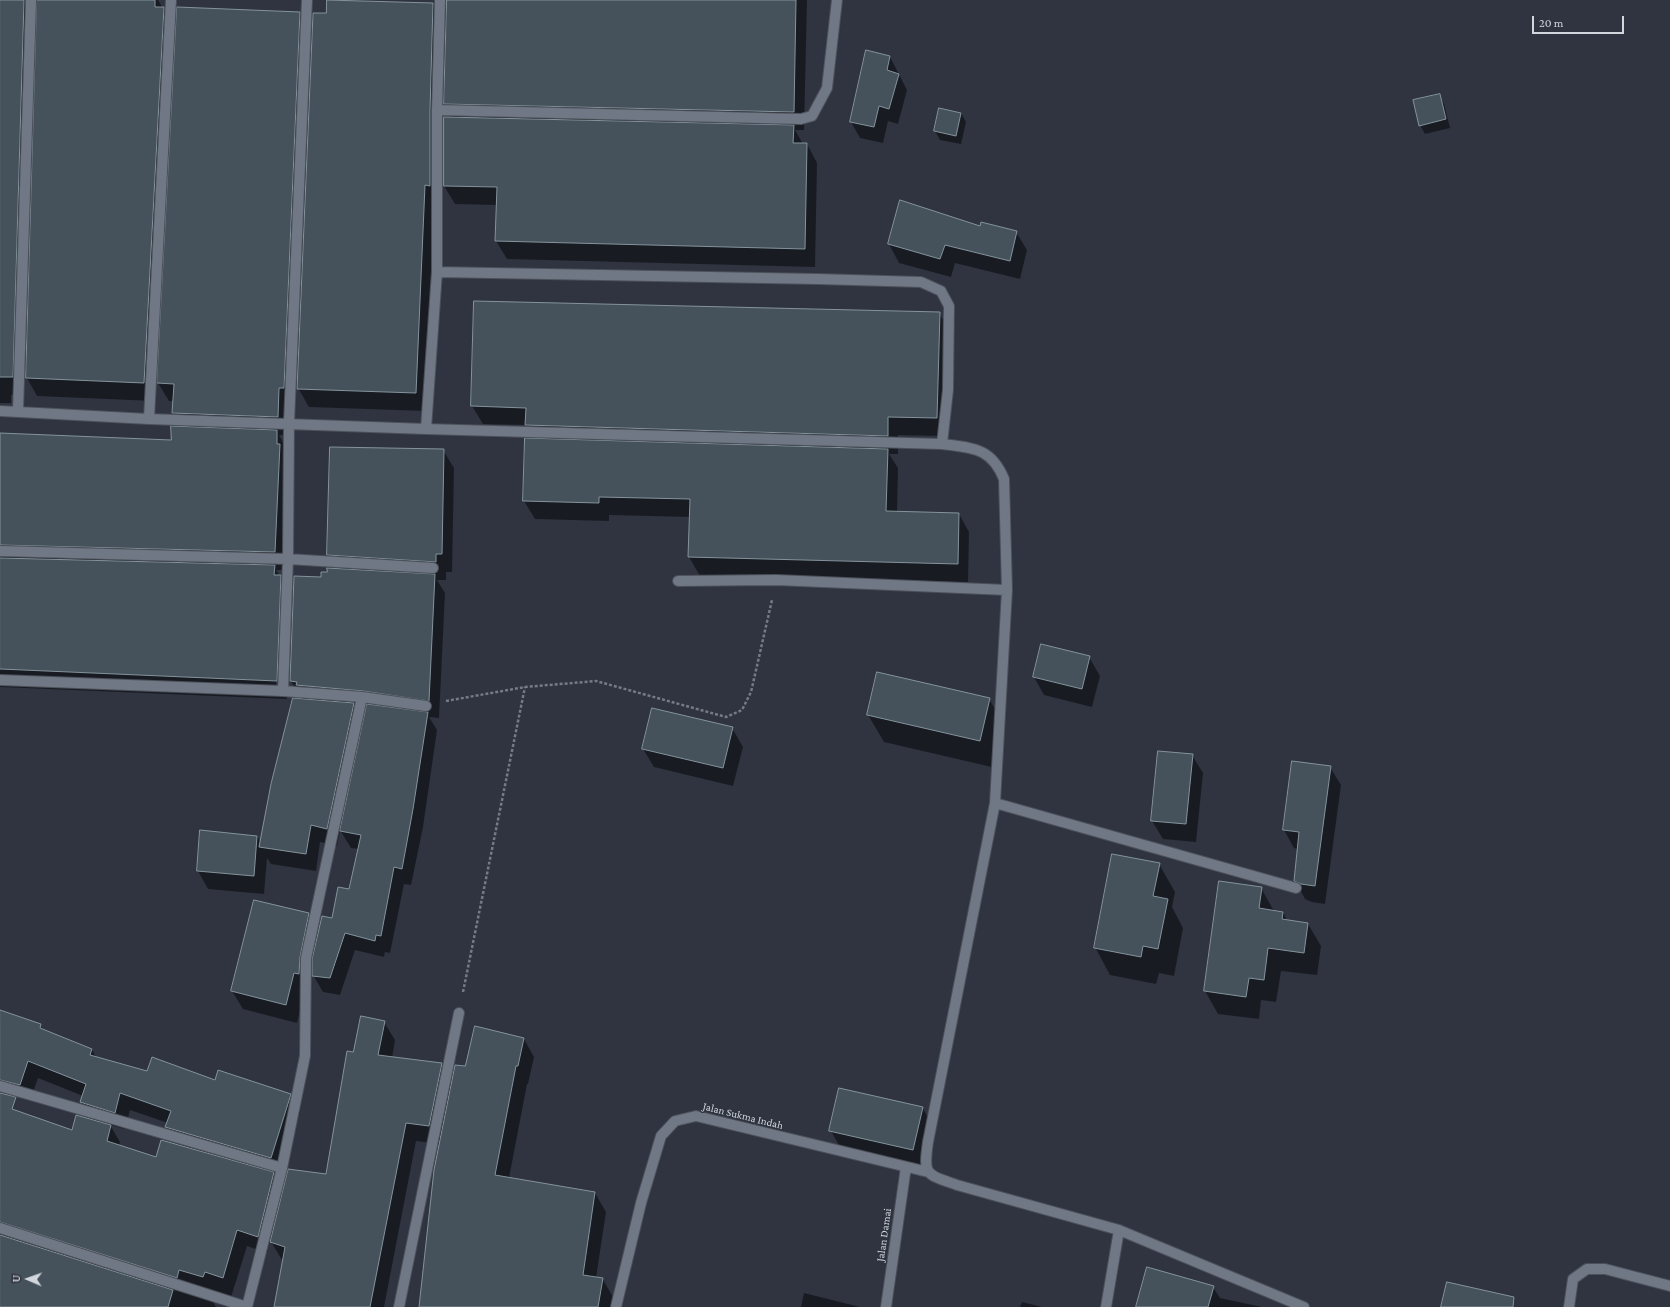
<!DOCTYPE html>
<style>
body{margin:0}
#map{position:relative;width:1670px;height:1307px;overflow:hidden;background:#2f3440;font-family:"Crimson Pro",serif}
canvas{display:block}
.north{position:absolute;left:8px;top:1259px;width:40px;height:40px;-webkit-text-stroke:3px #2f3440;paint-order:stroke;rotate:272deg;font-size:11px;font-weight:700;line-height:16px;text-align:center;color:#d2d6dd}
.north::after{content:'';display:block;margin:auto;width:14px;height:18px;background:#d2d6dd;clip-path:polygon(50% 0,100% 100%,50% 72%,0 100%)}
.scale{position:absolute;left:1532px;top:16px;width:92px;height:18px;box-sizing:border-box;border:2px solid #d2d6dd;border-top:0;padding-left:5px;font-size:12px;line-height:14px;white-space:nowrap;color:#d2d6dd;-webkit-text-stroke:3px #2f3440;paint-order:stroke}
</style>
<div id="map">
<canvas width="1670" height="1307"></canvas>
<div class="north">U</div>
<div class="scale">20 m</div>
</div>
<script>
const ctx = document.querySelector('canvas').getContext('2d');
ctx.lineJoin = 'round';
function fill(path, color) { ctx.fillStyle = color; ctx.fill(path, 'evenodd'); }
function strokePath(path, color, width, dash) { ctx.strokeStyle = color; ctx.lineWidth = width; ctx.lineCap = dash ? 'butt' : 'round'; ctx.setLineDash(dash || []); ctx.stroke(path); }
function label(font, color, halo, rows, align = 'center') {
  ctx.font = font + ' "Crimson Pro",serif'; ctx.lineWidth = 3; ctx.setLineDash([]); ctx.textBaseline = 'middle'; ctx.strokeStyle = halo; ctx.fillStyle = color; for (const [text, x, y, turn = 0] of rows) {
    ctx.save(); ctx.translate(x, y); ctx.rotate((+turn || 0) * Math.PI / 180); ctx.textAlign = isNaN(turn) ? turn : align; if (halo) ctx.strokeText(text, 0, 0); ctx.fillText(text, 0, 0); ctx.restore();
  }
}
fill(new Path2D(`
 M0 0H28L36 15 34 19 23 395H11V403H0Z
 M39 0H158L174 26 154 401 37 396 27 378Z
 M328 0 433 4 443 22 426 411 309 407 298 388Z
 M448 0H807L804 130H795L803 144H807L817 163 815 267 507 259 496 241 497 205 455 204 444 186 453 118 445 103Z
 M299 13 310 31 288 435H279L287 449 285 570H276L291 594 287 699 0 687V435L172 441 182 428 173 413 174 401H169L158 383ZM280 583 282 585 278 686H276Z
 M890 57 907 90 898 124 888 121 883 143 860 138 851 122Z
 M1439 95 1444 104 1450 128 1425 134 1420 125Z
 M961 113 966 122 961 144 940 140 935 131Z
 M1016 232 1027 250 1020 279 955 263 951 277 899 263 889 244Z
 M475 302 939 313 950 332 947 436 898 435V454H889L898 468 897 512 959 514 969 532 968 582 700 576 689 557 690 517 609 515V521L535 519 524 501 535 440 526 425 483 424 472 406Z
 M443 450 454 468 452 572H446V580H437L445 593 439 718 429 717 437 730 423 827 411 885 404 884 390 953 385 952 384 957 355 950 340 995 323 992 313 975 312 962 297 1023 243 1009 232 991 308 914 319 932 332 919 350 891 359 849 351 848 340 830 337 846 320 842 316 871 271 864 267 858 264 894 208 889 198 871 257 836 261 844 302 700 291 681 322 578 337 570 328 555ZM300 685 368 690V692L300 687ZM355 707 367 708 364 722Z
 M1089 657 1100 676 1092 707 1044 695 1034 677Z
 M989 699 1005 726 996 768 884 742 868 715Z
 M732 728 743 747 733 786 654 767 643 749Z
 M1192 755 1203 773 1196 842 1163 839 1152 821Z
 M1330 767 1341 785 1325 904 1312 902 1305 899 1295 880 1298 849 1294 848 1284 830Z
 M1159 864 1175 892 1172 907 1183 928 1174 976 1159 973 1156 984 1110 975 1095 947Z
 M1261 888 1274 911 1283 912 1287 921 1308 924 1321 946 1317 975 1281 971 1276 1002 1261 1000 1259 1019 1218 1014 1205 991Z
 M0 1011 40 1025 44 1031 92 1049 96 1058 148 1072 216 1081 290 1095 300 1112 281 1175 273 1173 284 1191 326 1175 354 1053 384 1022 395 1040 392 1058 441 1064 452 1083 466 1067 524 1039 534 1057 528 1084H527L509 1178 595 1193 606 1212 596 1278H602L613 1297 611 1307H420L440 1144 416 1141 384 1307H278L285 1261 282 1260 270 1240 267 1253 247 1246 228 1307 213 1302 216 1307H0V1112L70 1133 91 1120 81 1102 83 1096 38 1078 32 1095 0 1082ZM130 1110 168 1123 167 1127 177 1145 157 1158 119 1146 120 1142 110 1125 125 1129Z
 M922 1107 933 1126 924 1168 841 1149 831 1131Z
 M1213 1287 1220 1298 1262 1307H1149Z
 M804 1293 860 1307H801Z
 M1022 1302 1042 1307H1020Z`), '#0007');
const building = new Path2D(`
 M0 0H24L13 377H0Z
 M37 0H155V7H164L144 383 26 378Z
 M327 0 433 3 430 110V186L425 185 416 393 297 389 313 13H326Z
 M447 0H796L794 112 444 104Z
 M177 7 300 12 284 388H279L278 417 172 413 174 384 157 383Z
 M866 50 890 56 887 70 899 74 889 109 879 106 874 127 850 122Z
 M1440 94 1446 119 1419 126 1413 100Z
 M939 108 961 113 956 136 934 131Z
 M444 117 794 125 793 143H807L805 249 495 241 497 187 444 186Z
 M900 200 980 226 981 222 1017 231 1010 261 945 245 940 259 888 244Z
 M474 301 940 312 937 418 888 417V436L525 425 526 408 471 406Z
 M171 426 277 430V444H280L275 552 0 545V433L171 440Z
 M525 438 888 449 886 511 959 513 958 564 688 557 690 499 599 497V503L523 501Z
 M330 447 444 449 442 554H436V562L327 555Z
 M0 558 275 565 274 575H281L277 681 0 669Z
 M327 568 435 574 429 701 363 691 296 685 297 682 290 681 294 576 321 577V572H327Z
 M1041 644 1090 656 1082 689 1033 677Z
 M877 672 990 698 980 741 867 715Z
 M293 698 354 703 327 829 311 825 306 854 259 847 271 784Z
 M367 704 428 712 413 809 402 869 394 867 381 936 376 935 375 941 345 933 330 978 312 976V959L322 916 332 918 338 887 349 889 361 835 340 831Z
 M652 708 733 727 723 768 642 749Z
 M1158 751 1193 754 1186 824 1151 821Z
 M1292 761 1331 766 1315 886 1301 884 1294 881 1299 832 1283 830Z
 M200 830 257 836 254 876 197 871Z
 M1112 854 1160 863 1153 896 1168 899 1158 949 1143 946 1141 957 1094 948Z
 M1219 881 1262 887 1259 908 1283 912 1282 919 1308 923 1304 953 1268 948 1264 980 1249 978 1246 997 1204 991Z
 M254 900 309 913 300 957 299 974 294 973 286 1005 231 991Z
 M0 1010 41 1024 40 1028 92 1049 90 1055 147 1071 152 1057 215 1080 218 1070 291 1094 271 1158 165 1127 171 1111 120 1093 115 1113 80 1102 86 1084 28 1061 20 1085 0 1080Z
 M361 1016 385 1021 378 1055 442 1063 429 1126 406 1123 370 1307H274L285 1247 270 1242 288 1169 326 1174 347 1051 353 1052Z
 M475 1026 524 1038 518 1066H516L495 1175 595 1192 583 1275 603 1278 598 1307H419L434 1170 455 1065 465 1066Z
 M839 1088 923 1107 913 1150 829 1131Z
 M0 1093 16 1097 12 1109 72 1130 76 1115 111 1125 107 1141 156 1157 161 1140 274 1172 258 1237 237 1230 223 1278 205 1272 203 1277 179 1270 177 1278 0 1222Z
 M0 1235 173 1290 168 1307H0Z
 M1147 1267 1214 1286 1208 1307H1136Z
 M1447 1282 1514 1297 1513 1307H1441Z`);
fill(building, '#45525b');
strokePath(building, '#84939c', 1);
const street = new Path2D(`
 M437 110 801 119 812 116 827 88 837 0
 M437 272 817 279 921 282 941 291 949 306 948 390 942 444
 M0 411 149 419 426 429 942 444C972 448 991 447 1004 479L1007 590 995 803 928 1142C923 1176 926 1174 957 1185L1119 1230 1304 1307
 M18 411 31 0
 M149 419 171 0
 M426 429 437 272V110L440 0
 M0 551 288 559 433 568
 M678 581 776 580 1007 590
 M0 680 283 691 362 697 426 706
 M283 691 288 559 289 423 307 0
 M995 803 1296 888
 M0 1086 282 1168
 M0 1228 247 1307
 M247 1307 282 1168 305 1056 306 958 362 697
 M399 1307 459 1013
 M616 1307 641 1203 661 1136 675 1121 696 1116 928 1172
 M886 1307 906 1167
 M1106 1307 1119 1230
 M1569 1307 1573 1279 1587 1269H1605L1670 1286`);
strokePath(street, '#4b5059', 12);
strokePath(new Path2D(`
 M446 701 525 687 596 681 726 717 742 710 751 692 772 600
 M463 992 525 687`), '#757a84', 2.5, [3, 2]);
strokePath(street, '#717885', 10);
label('11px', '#d2d6dd', '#2f3440', [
 ["Jalan Sukma Indah",743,1116,14],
 ["Jalan Damai",884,1235,-82]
]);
</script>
